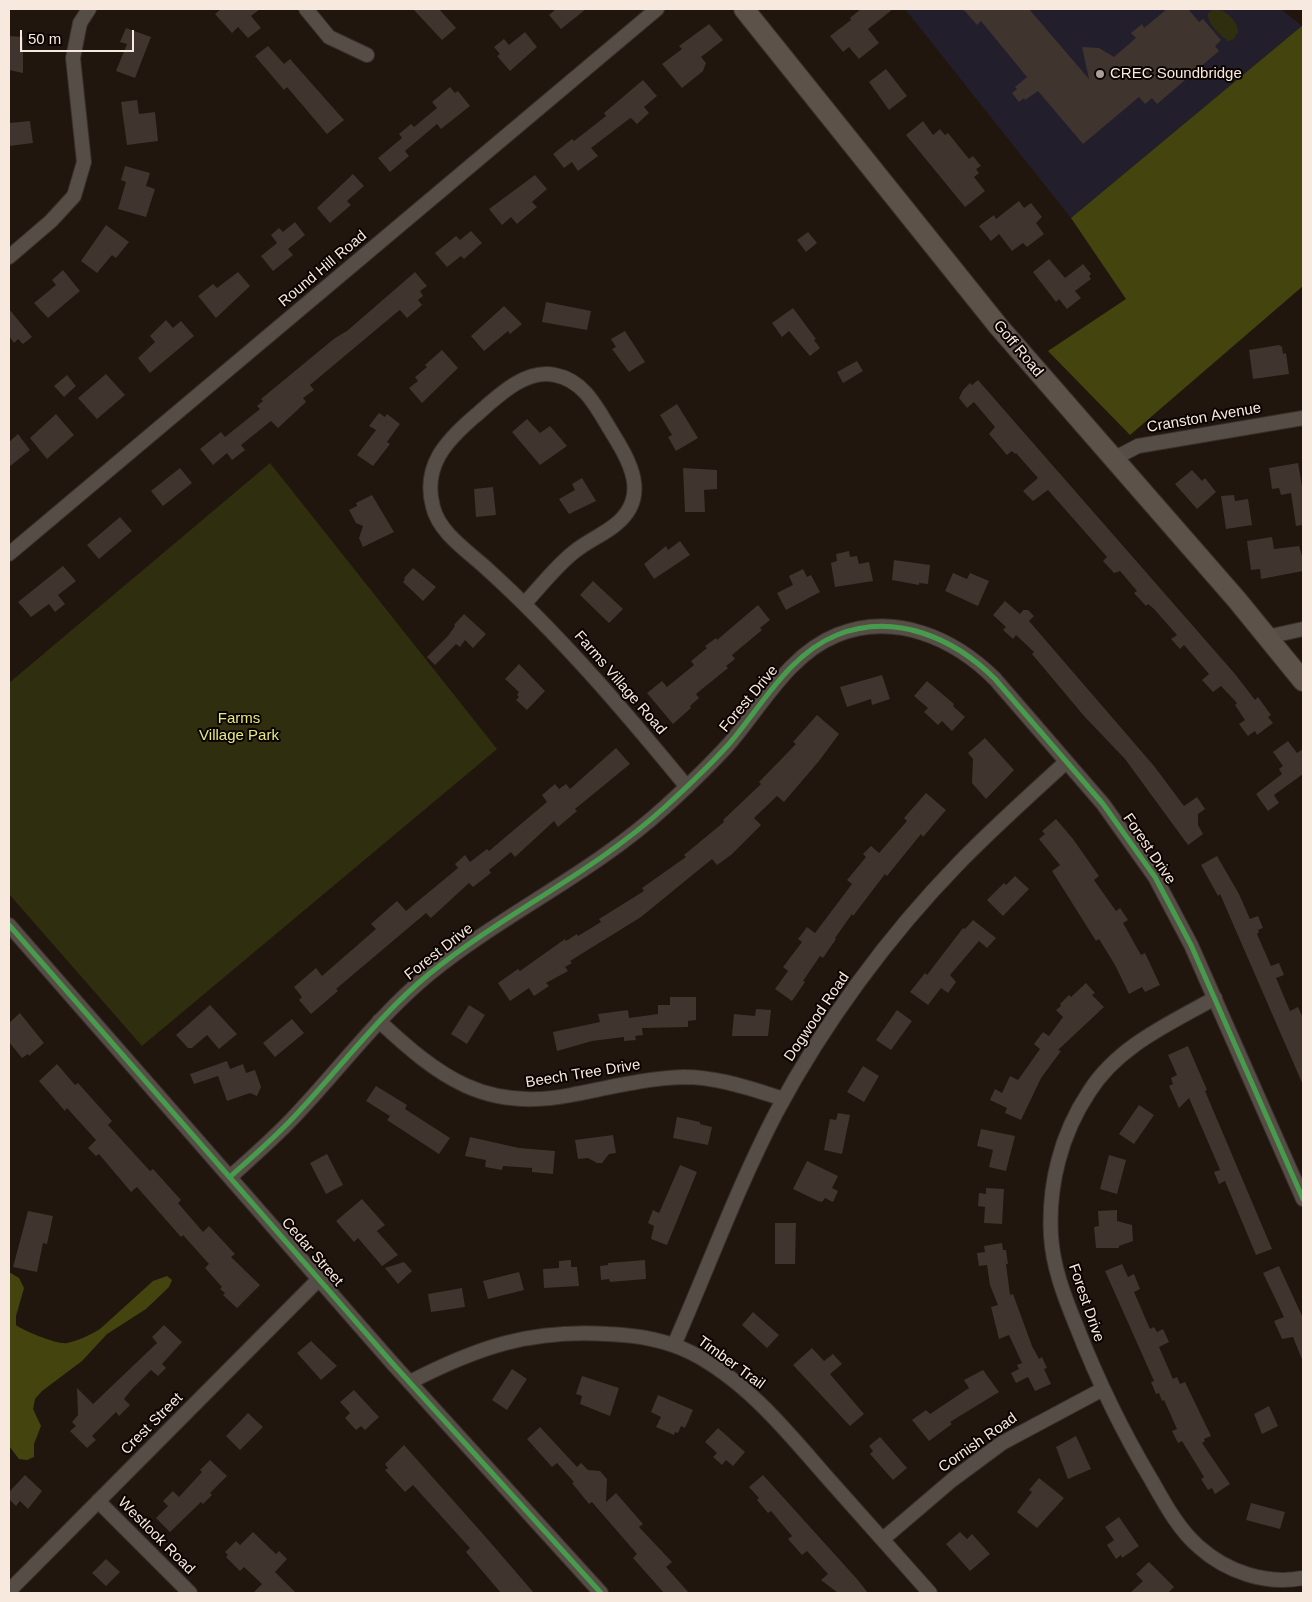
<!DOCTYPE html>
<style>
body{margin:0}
#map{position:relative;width:1312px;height:1602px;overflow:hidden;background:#21160e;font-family:Helvetica,sans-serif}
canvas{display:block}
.frame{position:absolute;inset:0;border:10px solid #f8e9df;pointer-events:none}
.scale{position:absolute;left:20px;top:30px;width:114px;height:22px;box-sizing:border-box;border:2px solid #f8e9df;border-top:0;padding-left:6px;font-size:15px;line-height:18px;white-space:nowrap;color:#f8e9df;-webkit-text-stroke:4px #0c0401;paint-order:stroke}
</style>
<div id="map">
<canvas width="1312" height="1602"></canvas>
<div class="frame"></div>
<div class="scale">50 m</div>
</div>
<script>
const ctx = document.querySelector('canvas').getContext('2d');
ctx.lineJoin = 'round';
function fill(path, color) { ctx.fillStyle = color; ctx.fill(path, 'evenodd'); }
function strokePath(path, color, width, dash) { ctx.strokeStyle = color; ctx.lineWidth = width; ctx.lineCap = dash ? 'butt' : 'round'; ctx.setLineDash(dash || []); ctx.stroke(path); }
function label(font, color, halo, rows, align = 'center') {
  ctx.font = font + ' Helvetica,sans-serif'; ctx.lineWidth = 4; ctx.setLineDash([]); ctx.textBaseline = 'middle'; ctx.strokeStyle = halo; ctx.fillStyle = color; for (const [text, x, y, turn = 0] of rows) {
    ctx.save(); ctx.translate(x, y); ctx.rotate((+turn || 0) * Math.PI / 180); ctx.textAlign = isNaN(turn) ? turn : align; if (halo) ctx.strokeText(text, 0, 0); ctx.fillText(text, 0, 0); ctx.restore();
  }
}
fill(new Path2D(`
 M905 9H1281L1302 26 1071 218Z`), '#231e2b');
fill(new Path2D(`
 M1214 9C1225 9 1238 21 1238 32L1234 39 1229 41C1221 37 1206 22 1208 13Z
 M270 463 497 749 142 1046 9 894V683Z`), '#2f2e0f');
fill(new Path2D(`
 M1303 25V286L1130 435 1048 351 1126 299 1071 218Z
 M9 1272 19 1278 24 1288 16 1316V1325C24 1331 58 1345 67 1343 78 1341 90 1335 100 1329L153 1281 167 1276 172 1280 169 1287 146 1309 107 1334 82 1361 42 1391 35 1399 33 1409 41 1426 34 1444V1457L27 1460 19 1459 9 1446Z`), '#44440f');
fill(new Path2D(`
 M221 9H260L251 16 261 28 248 38 238 27 232 33 215 14Z
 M413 9H439L456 28 442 40Z
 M556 9H586L561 29 549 15Z
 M861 9H893L868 29 879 43 859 59 849 47 843 52 830 36 851 20 850 18Z
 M963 9H1029L1089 79 1082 47 1099 48 1114 57 1136 38 1131 33 1142 24 1144 28 1167 9H1188L1199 22 1203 19 1221 40 1215 46 1219 51 1157 104 1152 98 1145 104 1139 97 1083 144 1038 91 1025 100 1024 98 1019 102 1012 93 1017 89 1015 87 1027 77 981 21 977 25Z
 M709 24 723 40 701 57 706 63 703 71 682 88 662 64 682 49 679 46Z
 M126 28 151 37 135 78 116 71 127 44 120 42Z
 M525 32 537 47 510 71 497 56 500 54 494 47 504 39 509 45Z
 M9 36 23 37V73L9 70Z
 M268 46 284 64 290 59 344 120 327 134 287 87 284 90 255 56Z
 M886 69 907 96 889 110 869 82Z
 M643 80 657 96 644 107 649 113 637 124 631 118 629 119 591 148 598 156 578 171 572 162 564 168 553 154 572 139 574 141 606 116 604 113Z
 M450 87 455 93 458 91 470 106 441 129 437 124 405 151 409 156 390 172 378 158 402 138 399 134 411 124 414 127 437 108 432 102Z
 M137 100 139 114 155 112 158 141 127 145 121 102Z
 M30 121 33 143 9 146V123Z
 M923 121 933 135 940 129 945 135 948 133 969 159 973 156 981 166 976 169 979 173 974 177 985 191 965 207 906 135Z
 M125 166 150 173 146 186 155 189 146 217 118 209 126 182 121 180Z
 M353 174 364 186 347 201 351 205 330 223 317 208Z
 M535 175 547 189 532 202 537 207 517 224 511 217 502 225 489 209Z
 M1019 201 1024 208 1031 203 1042 217 1036 223 1044 234 1027 247 1023 243 1012 251 999 234 991 241 979 226 994 215 996 219Z
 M295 222 305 235 288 249 293 255 273 271 261 256 277 243 271 235 279 228 283 232Z
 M106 225 129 242 116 258 112 255 97 273 81 261Z
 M471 231 482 243 464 259 461 256 447 267 435 253 456 236 460 240Z
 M808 232 817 243 806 252 797 240Z
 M1049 259 1065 278 1083 264 1091 274 1089 276 1091 279 1075 291 1081 298 1067 309 1059 299 1056 302 1033 272Z
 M63 270 80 291 48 318 34 303 56 285 52 280Z
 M238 272 250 286 216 318 198 296 213 284 217 288Z
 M415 272 427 286 420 291 423 296 418 300 422 305 407 318 400 310 396 313 310 385 314 390 303 398 306 402 278 428 271 421 241 445 245 450 232 460 227 453 213 465 200 449 221 432 225 437 260 409 257 406 263 401 261 399 335 338 347 331Z
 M546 302 591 311 587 330 542 322Z
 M504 306 522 324 510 334 508 331 484 351 471 336Z
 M793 308 816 339 814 340 820 348 810 356 789 331 782 337 772 323Z
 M9 309 32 337 23 344 18 339 14 343 9 336Z
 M166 320 173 328 181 321 194 336 150 373 138 358 155 342 150 336Z
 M625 331 645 362 629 372 612 349 616 347 611 339Z
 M1279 345 1282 347 1283 354 1286 353 1289 374 1253 379 1249 350Z
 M442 350 458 368 422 403 409 388 418 381 415 377 427 367 425 365Z
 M857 361 863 371 843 383 837 372Z
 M106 374 125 395 97 419 78 398Z
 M67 375 76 386 64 397 54 386Z
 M978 380 1235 674 1255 700 1258 697 1271 715 1268 717 1273 723 1257 735 1255 731 1248 736 1239 724 1245 720 1235 705 1237 703 1221 686 1213 692 1202 680 1209 674 1184 645 1180 649 1171 639 1177 635 1154 609 1148 604 1146 606 1134 593 1137 591 1120 571 1114 573 1103 561 1107 557 1048 490 1033 501 1023 491 1038 478 1016 453 1015 454 1012 451 1007 455 989 434 995 427 974 402 967 408 959 398 963 390 970 383 972 385Z
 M677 404 698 438 676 451 668 437 672 435 660 415Z
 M379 413 385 417 387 414 400 424 387 442 390 444 373 466 357 455 376 430 369 426Z
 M56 414 74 435 47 459 30 438Z
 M527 419 540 433 550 426 567 446 540 465 512 432Z
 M18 434 30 450 9 467V442Z
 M1298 463 1303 492V525L1296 526 1291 493 1281 495 1279 488 1272 489 1269 468Z
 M180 468 192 483 163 506 151 491Z
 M683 468 717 470V489L704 490 705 512H685Z
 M1192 470 1202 481 1205 478 1216 492 1197 509 1175 484Z
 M582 478 596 501 569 514 559 499 575 490 572 484Z
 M493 487 496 515 476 517 474 489Z
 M372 495 394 532 363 547 359 538 363 526 356 523 349 510 357 506 356 503Z
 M1234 495 1235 501 1248 499 1252 525 1226 529 1221 496Z
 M120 517 132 531 99 559 87 545Z
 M1272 537 1274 549 1299 546 1303 559V571L1261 579 1260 569 1251 570 1247 541Z
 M680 541 690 555 654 579 644 564 666 546 668 550Z
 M849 551 850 557 857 556 859 564 869 562 873 581 835 587 831 563 837 561 836 554Z
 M894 560 930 565 928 584 919 583V585L892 580Z
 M63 566 76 581 58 595 65 604 55 612 49 604 31 617 18 602Z
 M413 568 436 587 423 601 403 582 405 579 404 578Z
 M803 569 807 577 811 575 820 592 786 610 777 593 793 585 789 576Z
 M953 573 967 579 970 573 989 581 978 606 945 591Z
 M593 581 623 609 609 623 580 595Z
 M1005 601 1020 614 1023 610H1028L1034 616 1029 621 1154 766 1184 806 1197 797 1205 809 1198 814V825L1203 834 1188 845 1125 759 1084 716 1032 654 1034 652 1016 635 1013 639 1003 630 1006 627 993 615Z
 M758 605 770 620 760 628 762 630 732 655 735 659 726 666 728 668 696 694 699 698 690 706 691 708 673 724 647 693 662 681 667 687 694 665 691 661 707 648 705 646 716 638 717 640Z
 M464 614 486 634 473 648 465 640 460 647 456 644 435 665 427 657 448 636 455 626 454 625Z
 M519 664 545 691 527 710 516 700 519 697 517 695 519 692 505 679Z
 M882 675 890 699 872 705 871 699 847 707 840 687Z
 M927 681 954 704 953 706 965 717 952 731 942 721 938 725 924 712 928 708 914 696Z
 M817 715 839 734 819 761 784 802 777 796 754 818 761 825 731 855 717 865 712 859 641 917 570 961 572 963 565 967 568 971 546 983 549 986 534 996 529 988 510 1001 498 983 518 969 520 971 565 939 566 941 577 934 578 936 601 922 599 919 644 891 642 888 686 857 684 855 724 822 723 820 761 784 759 782 796 744 793 742Z
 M985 738 1014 770 986 799 972 783 973 759 968 753Z
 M1288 741 1297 753 1303 749V774L1274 795 1279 803 1268 811 1256 794 1282 774 1279 769 1283 766 1273 752Z
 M616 748 630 764 575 809 577 811 558 827 554 821 515 857 511 852 489 870 491 873 473 887 469 883 431 918 426 913 336 989 338 991 311 1014 299 1000 302 997 294 987 316 968 322 976 376 929 371 924 397 901 406 911 458 868 455 864 465 855 470 862 487 849 489 851 547 802 542 795 555 784 559 789 566 784 570 789Z
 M926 793 946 810 923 837 921 834 887 876 885 874 853 916 852 914 835 938 836 939 823 958 820 956 803 981 805 982 792 1001 775 989 788 971 783 967 802 942 798 939 807 927 815 933 852 884 847 880 866 857 863 854 871 846 879 853 907 821 904 818Z
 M1056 819 1073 839 1099 876 1094 880 1116 911 1120 908 1128 920 1123 923 1141 955 1145 953 1160 985 1145 992 1142 987 1129 994 1115 965 1099 939 1096 941 1052 871 1060 865 1039 839 1045 834 1042 831Z
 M1217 856 1239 894 1250 919 1258 916 1263 928 1258 930 1259 932 1257 934 1271 966 1279 963 1284 975 1276 978 1290 1011 1298 1007 1303 1018V1085L1220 894 1218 896 1201 865Z
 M1015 876 1029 889 1003 916 987 900 1004 883 1006 885Z
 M973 920 996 938 987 948 979 941 950 975 956 982 948 993 941 988 928 1005 910 992 925 973 927 975 963 928 965 929Z
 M1086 983 1095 993 1092 995 1104 1007 1058 1050 1061 1051 1041 1078 1021 1120 1005 1113 1007 1108 990 1100 995 1089 1002 1093 1010 1076 1018 1080 1040 1049 1034 1044 1043 1032 1049 1036 1063 1017 1056 1010 1061 1006 1060 1004 1069 995 1071 997Z
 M670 997H696V1020L688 1021V1027L642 1028 643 1035 635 1036 636 1040 624 1041V1037L592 1041 557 1051 553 1032 600 1022 598 1014 628 1010 629 1018 658 1014V1005H670Z
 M210 1005 237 1034 219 1049 207 1035 192 1048H188L176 1035Z
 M469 1005 485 1015 467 1044 451 1034Z
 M756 1009 771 1010 768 1036H732L734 1014 755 1016Z
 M897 1010 912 1021 891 1050 876 1040Z
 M20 1013 44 1043 29 1056 28 1054 22 1058 9 1042V1023Z
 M292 1019 304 1033 275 1057 263 1043Z
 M1188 1046 1207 1090 1205 1091 1272 1249 1256 1255 1225 1181 1219 1184 1214 1172 1220 1170 1218 1165 1189 1098 1179 1108 1169 1086 1173 1084 1171 1078 1177 1075 1168 1055Z
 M227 1061 230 1069 243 1064 246 1073 255 1070 261 1087 257 1096 250 1093 227 1101 218 1076 194 1084 190 1074Z
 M57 1064 75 1085 78 1083 112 1121 108 1125 150 1171 153 1169 181 1200 178 1203 203 1232 209 1226 235 1254 231 1257 260 1285 237 1308 223 1295 225 1293 220 1289 222 1287 205 1268 209 1264 183 1235 181 1237 137 1187 131 1192 99 1154 96 1156 88 1148 96 1140 67 1108 65 1111 39 1081Z
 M863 1066 879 1076 864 1102 847 1092Z
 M376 1086 407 1105 405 1109 450 1138 439 1154 387 1120 390 1116 366 1101Z
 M1139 1105 1154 1115 1134 1144 1119 1134Z
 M838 1113 850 1115 842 1154 824 1150 830 1119 836 1120Z
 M677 1117 700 1122V1124L712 1127 708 1145 673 1138Z
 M981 1129 1015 1136 1006 1171 989 1167 993 1150 977 1146Z
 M613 1135 616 1153 609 1154 602 1163H597L588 1158 578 1159 575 1140Z
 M470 1137 519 1148 555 1151 553 1174 532 1172V1168L503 1166 502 1170 485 1167 486 1160 465 1156Z
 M327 1154 343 1185 326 1194 310 1163Z
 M1109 1155 1126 1160 1117 1194 1100 1189Z
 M807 1161 838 1176 832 1188 838 1191 833 1202 825 1198 822 1202 818 1201 793 1189Z
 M680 1165 697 1172 667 1245 651 1239 654 1226 648 1223 653 1210 659 1213Z
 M986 1188 1004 1189 1002 1224 984 1223 985 1207 978 1206 979 1193 986 1194Z
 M362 1199 385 1225 377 1231 398 1255 382 1266 358 1238 354 1242 336 1221Z
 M1117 1210V1221L1132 1225 1133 1241 1119 1246V1248H1096L1094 1227 1099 1226 1098 1211Z
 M28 1211 53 1216 47 1244 43 1243 37 1272 13 1267Z
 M775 1223H796L795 1264H775Z
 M1002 1243 1003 1250H1006L1008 1264H1006L1010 1295 1013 1294 1032 1346 1039 1359 1042 1357 1047 1368 1044 1369 1051 1384 1035 1391 1028 1377 1016 1383 1011 1373 1019 1369 1017 1365 1022 1363 1009 1335 999 1339 991 1307 998 1305 990 1285 987 1265 979 1266 977 1253 985 1252 984 1246Z
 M571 1260V1267H577L579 1286 544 1288 543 1269 559 1268V1261Z
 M645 1260 646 1279 610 1282 609 1279 601 1280 600 1266 608 1265V1263Z
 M404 1262 412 1271 398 1284 385 1268Z
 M1122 1264 1128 1277 1134 1274 1140 1289 1134 1292 1150 1329 1154 1327 1157 1332 1163 1329 1169 1342 1159 1347 1173 1379 1177 1377 1180 1384 1185 1382 1211 1436 1204 1439 1205 1441 1202 1443 1230 1484 1215 1494 1212 1488 1208 1490 1201 1479 1204 1477 1182 1441 1178 1443 1172 1431 1177 1429 1164 1400 1162 1401 1159 1393 1156 1394 1151 1382 1154 1381 1105 1271Z
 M1279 1266 1303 1318V1362L1293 1337 1282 1339 1274 1321 1284 1317 1263 1273Z
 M519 1272 524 1290 488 1299 483 1281Z
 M462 1288 465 1307 431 1312 428 1294Z
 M753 1312 779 1335 767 1348 742 1325Z
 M164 1325 182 1342 162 1364 166 1368 158 1376 151 1370 132 1389 124 1399 130 1405 119 1416 116 1412 92 1436 96 1440 87 1448 70 1431 76 1426 72 1422 78 1415 77 1388 93 1404 157 1343 152 1337Z
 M311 1341 337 1366 321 1380 297 1353Z
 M812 1348 824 1361 833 1354 842 1364 830 1374 864 1414 850 1426 793 1365Z
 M512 1369 527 1379 507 1410 492 1400Z
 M983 1370 999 1392 950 1422 952 1424 929 1441 912 1420 926 1410 930 1414 969 1388 964 1380Z
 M582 1376 619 1388 610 1416 580 1404 582 1396 576 1394Z
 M354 1390 379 1417 365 1430 361 1426 356 1430 345 1418 350 1413 340 1402Z
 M658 1395 693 1410 685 1428 681 1426 678 1433 675 1432 674 1435 656 1427 661 1417 651 1412Z
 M1269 1406 1278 1426 1262 1434 1254 1414Z
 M248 1413 263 1427 240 1450 226 1436Z
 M540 1427 577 1467 581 1463 588 1470 600 1471 607 1479 606 1502 616 1493 643 1524 639 1527 672 1562 666 1567 689 1593H664L633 1558 637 1554 592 1502 589 1504 572 1483 574 1482 557 1463 552 1467 527 1439Z
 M718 1428 745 1452 733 1466 726 1460 722 1465 713 1457 717 1453 705 1442Z
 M1076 1436 1091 1469 1068 1479 1056 1447Z
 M880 1437 907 1468 893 1480 870 1454 873 1451 869 1446Z
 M404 1445 490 1542 534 1593H501L466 1552 470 1548 413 1485 405 1492 385 1470 388 1468 385 1464Z
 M210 1460 227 1476 210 1493 212 1495 203 1504 201 1502 170 1532 156 1518 168 1506 163 1501 173 1491 179 1497 202 1472 200 1470Z
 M25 1475 42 1491 28 1509 20 1501 16 1506 9 1499V1492Z
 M763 1475 857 1579 868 1593H838L821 1580 828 1574 807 1551 802 1555 788 1539 792 1536 771 1511 768 1513 757 1500 759 1498 749 1487Z
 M1039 1478 1064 1498 1037 1528 1017 1512 1032 1492 1029 1490Z
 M1251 1503 1285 1512 1280 1529 1246 1520Z
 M1119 1517 1139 1546 1122 1558 1121 1555 1116 1559 1107 1545 1114 1540 1105 1527Z
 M253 1532 276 1554 279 1551 287 1559 275 1572 296 1593H253L262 1584 244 1567 240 1571 226 1557 228 1555 225 1552 236 1541 240 1545Z
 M960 1532 967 1539 972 1534 990 1554 970 1571 946 1544Z
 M106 1559 120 1572 106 1586 92 1573Z
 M1149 1562 1174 1587 1168 1593H1130L1143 1581 1136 1574Z`), '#3f342e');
const street = new Path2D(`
 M306 9 329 37 367 55
 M9 257 51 221 74 196 84 162 73 58 80 23 89 9
 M1113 459 1138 446 1303 418
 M9 554 657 9
 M525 603C541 586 556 566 574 552 587 541 603 535 615 525 653 495 627 457 608 426 595 404 582 380 555 375 525 368 496 398 475 416 446 441 422 466 433 507 439 532 466 550 485 567 559 634 623 709 687 787
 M1267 637 1303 629
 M9 925 393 1364 601 1593
 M1215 998C1169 1024 1118 1046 1089 1092 1061 1134 1048 1185 1051 1236 1053 1267 1064 1296 1076 1325 1097 1379 1122 1431 1152 1481 1165 1504 1179 1530 1199 1547 1227 1572 1266 1585 1303 1578
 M379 1021C439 1077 485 1112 571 1095 608 1088 646 1078 684 1077 719 1077 751 1089 784 1099
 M230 1177C251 1158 272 1140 292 1119 338 1071 377 1017 429 974 504 913 593 873 665 807 687 787 709 766 729 744 761 707 789 654 837 635 895 612 954 638 995 679L1103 804 1155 877 1191 945 1303 1199
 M674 1345C708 1268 737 1188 776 1113 824 1023 888 936 959 863 993 828 1030 795 1066 762
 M410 1382C478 1347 531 1329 608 1334 637 1335 666 1340 692 1353 746 1381 786 1430 825 1475 860 1514 895 1554 930 1593
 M98 1501 190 1593
 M883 1539 952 1480 1002 1443 1103 1389
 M9 1591 319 1279`);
const secondary = new Path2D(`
 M744 9 999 327 1237 600 1303 681`);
strokePath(street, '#39302c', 16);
strokePath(secondary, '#39302c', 22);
strokePath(street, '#574d47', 14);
strokePath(secondary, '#5c524a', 20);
strokePath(new Path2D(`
 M9 925 393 1364 601 1593
 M230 1177C251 1158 272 1140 292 1119 338 1071 377 1017 429 974 504 913 593 873 665 807 687 787 709 766 729 744 761 707 789 654 837 635 895 612 954 638 995 679L1103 804 1155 877 1191 945 1303 1199`), '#469c4c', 5);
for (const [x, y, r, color] of [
 [1100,74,5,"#ad9f96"]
]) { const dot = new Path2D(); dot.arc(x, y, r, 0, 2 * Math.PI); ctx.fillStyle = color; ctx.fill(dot); strokePath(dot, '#0c0401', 2); }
label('15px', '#f8e9df', '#0c0401', [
 ["CREC Soundbridge",1110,74]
], 'left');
label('15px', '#f8e9df', '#0c0401', [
 ["Round Hill Road",323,269,-40],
 ["Goff Road",1018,349,50],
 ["Cranston Avenue",1204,418,-10],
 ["Farms Village Road",620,683,49],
 ["Forest Drive",749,699,-50],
 ["Forest Drive",1149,849,56],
 ["Forest Drive",439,952,-38],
 ["Dogwood Road",817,1017,-56],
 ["Beech Tree Drive",583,1074,-9],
 ["Cedar Street",312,1252,49],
 ["Forest Drive",1086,1303,71],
 ["Timber Trail",731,1363,36],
 ["Crest Street",152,1424,-45],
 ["Cornish Road",978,1443,-35],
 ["Westlook Road",156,1536,45]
]);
label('15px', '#e4ea81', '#0c0401', [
 ["Farms",239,719],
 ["Village Park",239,736]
]);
</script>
